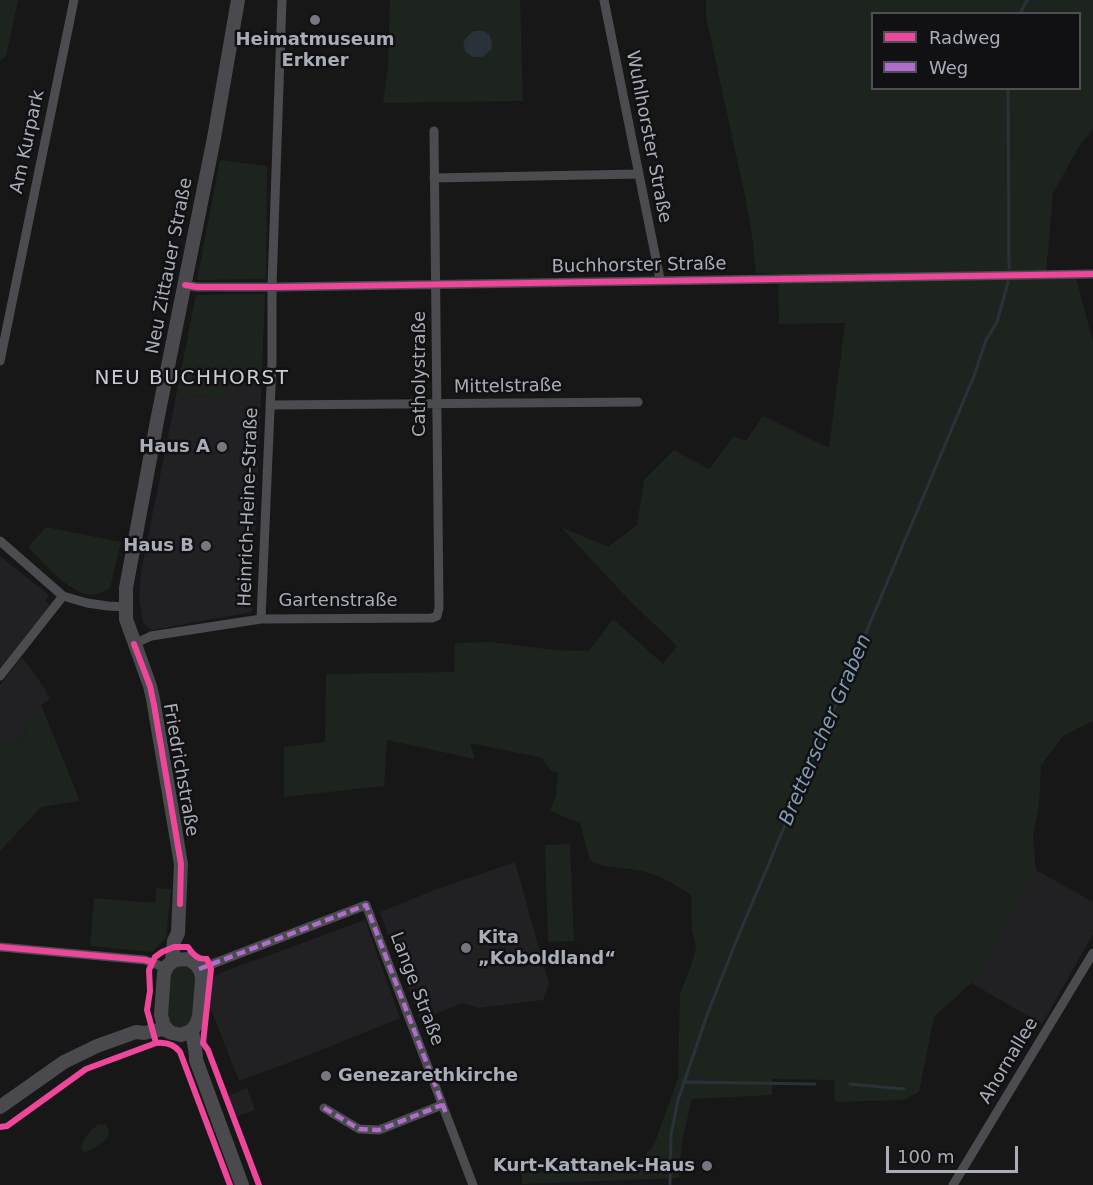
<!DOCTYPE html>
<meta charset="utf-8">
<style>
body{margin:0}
#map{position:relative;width:1093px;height:1185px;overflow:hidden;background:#171717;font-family:"DejaVu Sans",sans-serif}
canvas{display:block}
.legend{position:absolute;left:871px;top:12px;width:210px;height:78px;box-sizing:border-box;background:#111113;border:2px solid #4d4f55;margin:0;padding:8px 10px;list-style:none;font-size:18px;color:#a8adb8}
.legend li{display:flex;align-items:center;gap:12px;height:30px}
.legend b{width:30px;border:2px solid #4d4f55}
.scale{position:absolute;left:886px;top:1146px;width:132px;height:27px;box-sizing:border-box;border:3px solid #a8adb8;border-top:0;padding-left:8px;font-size:18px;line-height:21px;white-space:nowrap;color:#a8adb8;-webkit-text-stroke:4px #111113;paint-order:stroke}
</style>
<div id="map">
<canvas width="1093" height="1185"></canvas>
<ul class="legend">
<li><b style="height:8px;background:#ed469a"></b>Radweg</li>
<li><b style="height:8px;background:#b06ccc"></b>Weg</li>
</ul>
<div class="scale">100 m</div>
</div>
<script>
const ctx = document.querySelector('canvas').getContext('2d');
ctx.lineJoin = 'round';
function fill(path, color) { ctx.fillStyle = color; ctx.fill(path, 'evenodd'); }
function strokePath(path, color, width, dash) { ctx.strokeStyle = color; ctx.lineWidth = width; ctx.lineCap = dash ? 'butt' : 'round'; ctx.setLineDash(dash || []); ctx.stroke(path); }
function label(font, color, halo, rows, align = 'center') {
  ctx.font = font + ' "DejaVu Sans",sans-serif'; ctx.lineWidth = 5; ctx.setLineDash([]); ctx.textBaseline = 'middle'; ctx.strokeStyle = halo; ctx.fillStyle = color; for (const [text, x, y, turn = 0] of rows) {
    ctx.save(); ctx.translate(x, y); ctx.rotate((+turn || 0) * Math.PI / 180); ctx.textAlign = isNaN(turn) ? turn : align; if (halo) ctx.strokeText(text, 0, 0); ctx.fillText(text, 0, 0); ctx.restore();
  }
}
fill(new Path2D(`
 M230 371H262L252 612 152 630 143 623 139 597 141 572 176 396 227 397Z
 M0 556 49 595 45 601 50 605 0 668Z
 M22 657 45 689 50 699 41 705 15 747 0 735V685Z
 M515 862 549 984 543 1000 479 1008 463 1003 420 1020 380 912 437 889Z
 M1036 870 1093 902V934L1042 1024 971 983 997 941Z
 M365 920 400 1018 304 1057 239 1081 210 1007 212 981 215 976 223 972Z
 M247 1088 255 1110 235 1117 228 1096Z`), '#212123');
fill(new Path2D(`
 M0 0H18L6 56 0 61Z
 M390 0H520L523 101 383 103 388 68Z
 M706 0H1093V130L1080 145 1053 193 1046 274 1076 278 1093 342V721L1063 736 1041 765 1039 804 1033 836 1036 870 997 941 971 983 934 1017 919 1092 904 1100 835 1102 834 1080 772 1079V1095L692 1099 682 1141 679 1178 522 1184V1173L632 1170 654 1145 678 1079 680 994 692 963 696 948 692 930 691 895C675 884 656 873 636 870 620 867 604 868 590 861L580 823 550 811 556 796 558 773C549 772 546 766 543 758L470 743 475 759 387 740 384 786 284 797V747L325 742 326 674 454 672 455 643 492 642 554 650 589 651 613 619 663 664 677 646 631 602 561 527 608 547 637 525 644 480 674 450 709 469 734 436 746 441 763 416 829 448 845 323 779 324 778 274 756 273 751 228 746 201 706 16ZM872 14H1080V88H872Z
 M220 160 267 166 266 279 197 280Z
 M265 294 262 371H230L228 397 176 396 196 295Z
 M46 527 121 542 110 588C106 590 102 593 97 594 74 600 43 562 28 547Z
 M41 705 80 801 41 807 0 851V735L16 746Z
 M570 844 574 941 548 942 545 845Z
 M156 888 171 889 166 938 152 952 90 946 94 898 155 903Z
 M189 966 196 974 193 1018 185 1029 171 1027 167 1017 169 978 174 967Z
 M100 1123 101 1125 106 1124 109 1131 108 1138 91 1150 84 1152 81 1148C83 1137 91 1130 100 1123Z`), '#1d241e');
fill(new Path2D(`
 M474 31H483L489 34 492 42 491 50 482 57H473L466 52 463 42 468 36Z`), '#2a3239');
strokePath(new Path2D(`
 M1020 14 1027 0
 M1008 88 1009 268
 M683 1082 815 1084
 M850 1084 904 1089
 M670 1185 671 1135 678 1100 707 1015 735 944 974 376 986 340 997 322 1008 282`), '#2a3239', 3);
strokePath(new Path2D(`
 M604 0 659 274 660 281
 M434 178 639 174
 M185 285 197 287H278L1093 274
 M0 361 74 0
 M270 405 638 402
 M0 541 63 596 87 603 108 606 125 607
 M261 619 272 363V286L282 0
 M134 644 151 636 261 619 432 618 437 616 439 608 434 131
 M0 676 63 596
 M0 947 145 960 166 968
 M199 969 366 905 473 1185
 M324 1108 359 1129 379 1130 442 1105
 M953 1185 1093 953`), '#4b4c50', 9);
strokePath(new Path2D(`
 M172 961 174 941 178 933 181 864 153 699 150 686 126 619V588L157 421 214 138 238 0
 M192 1030C193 1041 196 1049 196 1060L242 1185
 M0 1107 64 1062 97 1046 136 1032 144 1033 163 1029 172 1033 181 1035 191 1031 196 1025 199 1017 202 980 201 972 197 965 188 959 175 960 168 965 164 973 161 1015 164 1026 167 1029`), '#4a4a4e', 14);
strokePath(new Path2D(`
 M199 969 366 905 447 1116
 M324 1108 359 1129 379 1130 442 1105`), '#b06ccc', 4.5, [9, 4.5]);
strokePath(new Path2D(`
 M185 285 197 287H278L1093 274
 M134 644 150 686 154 705 181 864 180 904
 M0 947 145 960 152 962
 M156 1043 147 1010 150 991 149 970 155 957 162 952 174 947H188C192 954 198 960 207 959L211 969 203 1043 208 1050 259 1185
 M0 1127 7 1126 86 1069 156 1043C165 1042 174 1044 180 1052L230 1185`), '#ed469a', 6);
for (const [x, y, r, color] of [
 [315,20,6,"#757880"],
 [222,447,6,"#757880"],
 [206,546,6,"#757880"],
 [466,948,6,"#757880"],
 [326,1076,6,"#757880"],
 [707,1166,6,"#757880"]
]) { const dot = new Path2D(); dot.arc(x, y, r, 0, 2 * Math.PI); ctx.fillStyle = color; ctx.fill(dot); strokePath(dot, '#111113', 2); }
label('bold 18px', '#a8adb8', '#111113', [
 ["Heimatmuseum",315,40,"center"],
 ["Erkner",315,61,"center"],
 ["Haus A",210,447],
 ["Haus B",194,546],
 ["Kita",478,938,"left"],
 ["„Koboldland“",478,959,"left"],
 ["Genezarethkirche",338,1076,"left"],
 ["Kurt-Kattanek-Haus",695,1166]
], 'right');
label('18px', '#a8adb8', '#111113', [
 ["Wuhlhorster Straße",648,137,79],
 ["Am Kurpark",28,142,-78],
 ["Neu Zittauer Straße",170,266,-79],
 ["Buchhorster Straße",639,266,-1],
 ["Catholystraße",420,374,-90],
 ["Mittelstraße",508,387,-1],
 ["Heinrich-Heine-Straße",249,507,-88],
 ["Gartenstraße",338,601],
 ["Friedrichstraße",180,770,80],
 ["Lange Straße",416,989,69],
 ["Ahornallee",1009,1061,-59]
]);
ctx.letterSpacing = '1.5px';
label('20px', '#c9ccd4', '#111113', [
 ["NEU BUCHHORST",192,379]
]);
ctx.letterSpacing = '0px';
label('italic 20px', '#7f9bb3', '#111113', [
 ["Bretterscher Graben",826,730,-67]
]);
</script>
